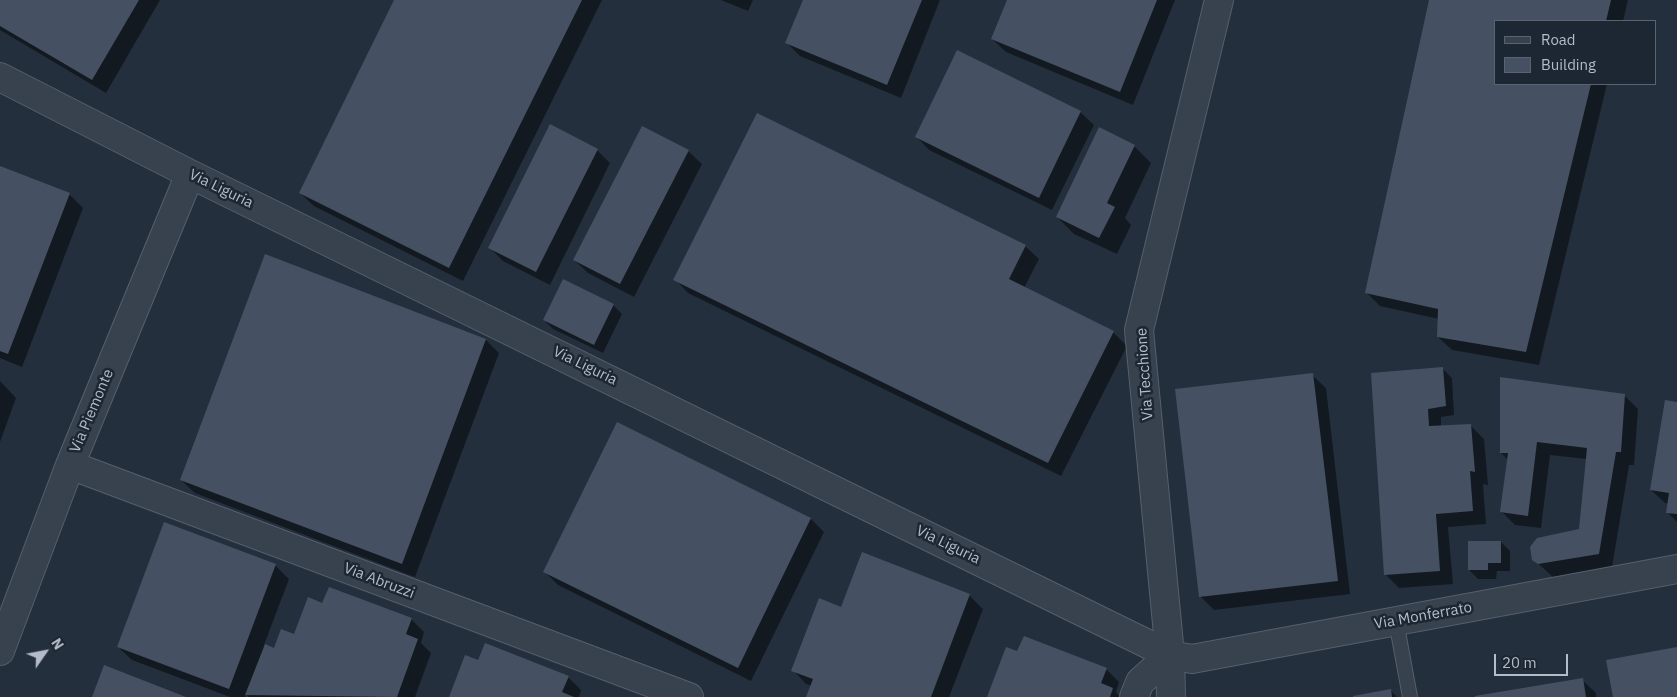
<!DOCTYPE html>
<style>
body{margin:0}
#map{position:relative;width:1677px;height:697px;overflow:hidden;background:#242f3e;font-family:"IBM Plex Sans",sans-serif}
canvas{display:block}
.legend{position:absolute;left:1494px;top:20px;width:162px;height:65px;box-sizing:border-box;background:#1d2633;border:1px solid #59626f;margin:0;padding:6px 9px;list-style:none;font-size:15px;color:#b4bcc9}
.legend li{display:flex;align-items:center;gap:10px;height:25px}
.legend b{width:25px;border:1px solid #59626f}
.north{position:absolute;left:20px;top:627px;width:50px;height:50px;-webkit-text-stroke:4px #1d2633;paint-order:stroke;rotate:57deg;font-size:14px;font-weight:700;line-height:20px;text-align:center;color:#b4bcc9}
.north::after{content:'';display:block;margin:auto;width:18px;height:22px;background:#b4bcc9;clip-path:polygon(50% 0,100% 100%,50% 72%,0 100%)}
.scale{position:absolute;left:1494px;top:654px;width:74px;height:22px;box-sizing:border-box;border:2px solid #b4bcc9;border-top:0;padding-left:6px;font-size:15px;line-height:18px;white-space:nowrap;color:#b4bcc9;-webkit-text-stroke:4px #1d2633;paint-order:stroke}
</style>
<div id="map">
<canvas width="1677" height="697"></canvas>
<ul class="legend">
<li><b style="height:6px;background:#38414e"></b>Road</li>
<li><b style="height:14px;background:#455162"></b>Building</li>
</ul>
<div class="north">N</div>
<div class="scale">20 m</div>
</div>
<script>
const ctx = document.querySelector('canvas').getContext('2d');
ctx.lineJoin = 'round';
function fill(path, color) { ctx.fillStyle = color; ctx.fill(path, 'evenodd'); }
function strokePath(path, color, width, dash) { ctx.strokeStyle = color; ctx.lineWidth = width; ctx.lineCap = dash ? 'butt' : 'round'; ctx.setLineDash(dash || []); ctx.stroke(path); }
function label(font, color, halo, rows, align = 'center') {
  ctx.font = font + ' "IBM Plex Sans",sans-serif'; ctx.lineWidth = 5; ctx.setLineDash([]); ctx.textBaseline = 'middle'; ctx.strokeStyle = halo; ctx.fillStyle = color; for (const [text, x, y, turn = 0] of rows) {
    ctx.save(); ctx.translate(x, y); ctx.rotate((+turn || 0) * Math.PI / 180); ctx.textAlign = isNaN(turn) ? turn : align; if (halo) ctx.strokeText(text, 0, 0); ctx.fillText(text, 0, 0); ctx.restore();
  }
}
fill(new Path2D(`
 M0 0H160L106 93 0 30Z
 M395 0H602L463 281 314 206 300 193Z
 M721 0H753L748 11Z
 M804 0H940L901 98 800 56 787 43Z
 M1008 0H1175L1133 105 1006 52 992 39Z
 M1431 0H1628L1623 21H1496V84H1607L1539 365 1452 350 1438 337 1439 319 1380 306 1367 293Z
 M1080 112 1094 125 1052 210 929 150 916 136Z
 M1134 146 1151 163 1125 218 1131 225 1117 254 1074 234 1057 217Z
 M597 150 610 163 550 285 503 261 490 248Z
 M688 151 702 164 634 297 588 273 574 260Z
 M0 168 69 194 83 208 22 367 0 358Z
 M1025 246 1039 259 1024 288 1113 332 1127 346 1061 476 688 293 675 279Z
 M265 256 486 340 499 353 415 577 195 493 181 480Z
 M613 305 622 314 603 353 553 329 544 320Z
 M1443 369 1452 378 1454 415 1441 417V427L1470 425 1484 439 1488 485 1483 484 1486 524 1448 527 1453 584 1399 588 1385 574 1373 375Z
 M1312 375 1326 388 1350 594 1214 610 1200 596Z
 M0 381 16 398 0 442Z
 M1625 396 1638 409 1634 465H1629L1612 567 1553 577 1533 559 1580 530 1587 459 1550 455 1541 528 1515 525 1502 512 1508 460 1501 453Z
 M1677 403V522L1667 512 1669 504 1665 503 1651 490Z
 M811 519 824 532 751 681 558 585 545 572Z
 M164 523 276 566 289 579 264 645 275 649 295 635 323 604 411 619 424 632 421 643 431 653 415 697H249L246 694 245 697H230L132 660 118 647Z
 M1501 542 1510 551V571H1497L1496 579H1478L1469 570Z
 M969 595 983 609 949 697H808L812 686 806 684 793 670Z
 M1106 669 1119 682 1116 692 1120 697H988Z
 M568 677 581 690 579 697H450Z
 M1582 680 1596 693V697H1476Z
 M1391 691 1397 697H1355Z`), '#0007');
fill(new Path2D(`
 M0 0H139L92 80 0 26Z
 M394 0H582L449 268 299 193Z
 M803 0H922L887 85 785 43Z
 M1007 0H1157L1120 92 991 39Z
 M1429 0H1611L1606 21H1496V84H1591L1526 352 1437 337 1438 309 1365 293Z
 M957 50 1081 111 1039 198 915 137Z
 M757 113 1026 245 1009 279 1114 331 1048 463 673 280Z
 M550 124 598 149 536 272 488 248Z
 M642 126 689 150 620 284 573 260Z
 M1099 127 1135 145 1107 203 1115 207 1099 238 1056 217Z
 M0 166 70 193 8 354 0 351Z
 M265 254 486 339 402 564 180 480Z
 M563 279 614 304 594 345 543 320Z
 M1443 367 1446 406 1428 409 1429 426 1471 424 1475 472 1470 471 1473 511 1436 514 1440 571 1384 575 1371 373Z
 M1313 373 1338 581 1199 597 1175 389Z
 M1500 377 1625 394 1621 452H1616L1599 554 1538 564 1532 560 1530 547 1537 538 1579 529 1587 448 1537 442 1528 516 1500 512 1508 453H1500Z
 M1665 400 1677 402V514L1666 513 1669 493 1650 490Z
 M617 422 811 518 738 668 543 572Z
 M164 522 276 564 229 689 117 647Z
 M1468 541H1501V563H1488V570H1468Z
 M862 552 970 594 931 697H806L813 679 791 671 819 598 841 607Z
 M329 587 412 618 406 634 418 639 397 697 245 695 265 644 274 648 281 629 294 634 308 597 322 603Z
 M1024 636 1107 668 1101 683 1113 688 1110 697H987L1006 647 1017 651Z
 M485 643 569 676 562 692 574 697H449L465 655 478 660Z
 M1677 647V697H1613L1606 660Z
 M104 665 186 697H92Z
 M1583 678 1586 697H1475V696Z
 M1391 689 1392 697H1353V696Z`), '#455162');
const service = new Path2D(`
 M1396 621 1410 697`);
const minor = new Path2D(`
 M0 77 190 174 1170 655 1192 659 1677 569
 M70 465 689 697
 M0 651 70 465 190 174
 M1134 697 1140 682 1170 655
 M1171 697 1170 655 1139 330 1219 0`);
strokePath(service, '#565f6c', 16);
strokePath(minor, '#565f6c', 30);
strokePath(service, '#38414e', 14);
strokePath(minor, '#38414e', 28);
label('15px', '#b4bcc9', '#1d2633', [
 ["Via Liguria",221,189,26],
 ["Via Liguria",585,366,26],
 ["Via Tecchione",1145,374,-94],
 ["Via Piemonte",92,411,-67],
 ["Via Liguria",948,545,26],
 ["Via Abruzzi",379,581,21],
 ["Via Monferrato",1423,616,-10]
]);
</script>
